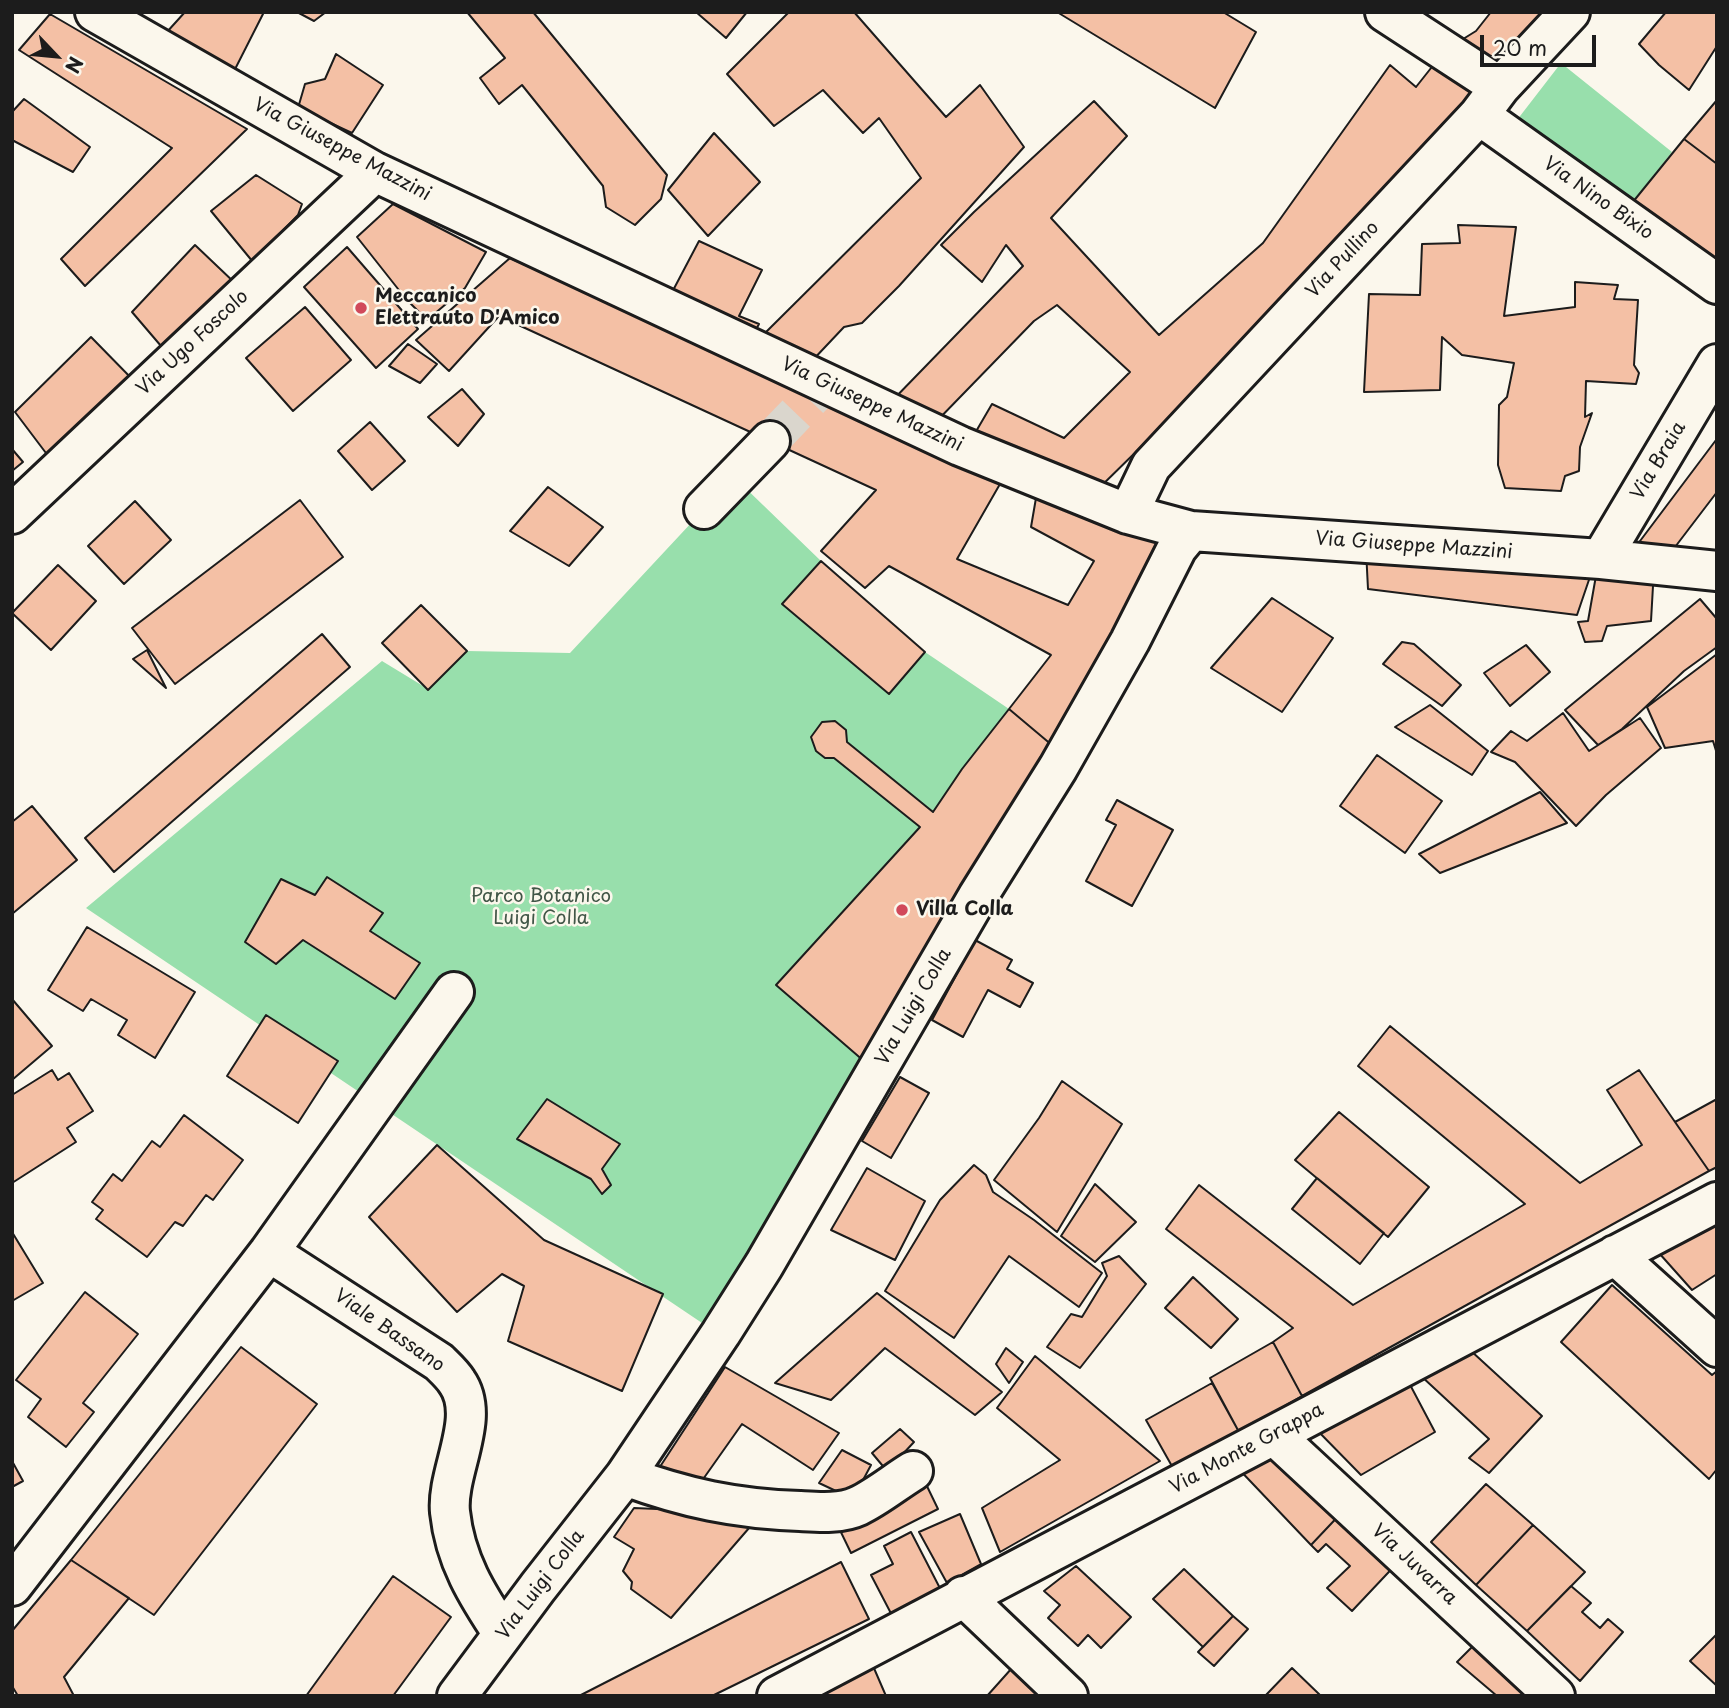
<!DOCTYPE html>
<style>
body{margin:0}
#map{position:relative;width:1729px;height:1708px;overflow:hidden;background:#fbf7ec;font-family:"Playpen Sans",sans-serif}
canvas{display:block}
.frame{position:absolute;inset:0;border:14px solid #1c1c1c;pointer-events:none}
.north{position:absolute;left:21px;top:21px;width:70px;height:70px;-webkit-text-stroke:5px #fbf7ec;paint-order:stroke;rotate:116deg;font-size:19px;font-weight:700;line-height:28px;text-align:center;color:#1c1c1c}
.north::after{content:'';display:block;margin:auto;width:24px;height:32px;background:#1c1c1c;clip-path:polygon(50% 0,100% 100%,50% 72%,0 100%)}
.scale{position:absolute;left:1480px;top:35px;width:116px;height:32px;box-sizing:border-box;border:4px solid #1c1c1c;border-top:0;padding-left:9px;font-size:21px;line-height:24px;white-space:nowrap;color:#1c1c1c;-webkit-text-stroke:5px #fbf7ec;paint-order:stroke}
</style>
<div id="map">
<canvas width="1729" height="1708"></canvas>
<div class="frame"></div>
<div class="north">N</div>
<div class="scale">20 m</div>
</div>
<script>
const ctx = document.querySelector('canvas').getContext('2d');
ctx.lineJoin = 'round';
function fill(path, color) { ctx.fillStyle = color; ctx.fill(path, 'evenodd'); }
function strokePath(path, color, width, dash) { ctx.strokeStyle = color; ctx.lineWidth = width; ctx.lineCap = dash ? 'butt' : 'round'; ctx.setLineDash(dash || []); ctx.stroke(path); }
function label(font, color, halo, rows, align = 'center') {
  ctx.font = font + ' "Playpen Sans",sans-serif'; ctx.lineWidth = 5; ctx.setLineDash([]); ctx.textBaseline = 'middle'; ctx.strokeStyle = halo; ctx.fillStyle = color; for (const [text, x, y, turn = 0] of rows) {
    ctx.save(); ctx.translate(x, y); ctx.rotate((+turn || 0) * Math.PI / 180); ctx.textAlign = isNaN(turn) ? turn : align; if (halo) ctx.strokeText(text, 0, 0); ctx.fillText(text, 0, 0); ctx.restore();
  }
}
fill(new Path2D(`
 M1561 63 1672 152 1628 208 1517 120Z
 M734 477 821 561 783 604 889 694 925 652 1009 709 962 769 933 812 847 742 846 730 836 722 819 725 811 738 819 753 834 758 920 827 865 1062 705 1325 86 908 382 661 428 689 467 651 570 653Z`), '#98dfac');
const building = new Path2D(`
 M185 12H264L228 83 157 43Z
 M297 12H326L314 21Z
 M467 12H533L667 175 661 199 635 225 606 207 603 186 522 85 499 104 480 78 505 58Z
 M696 12H747L726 38Z
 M789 12H854L946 117 980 85 1024 147 899 286 862 323 844 327 810 363 759 339 921 178 879 118 863 133 823 90 774 126 727 74Z
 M1057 12H1223L1256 32 1215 108Z
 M1491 12H1542L1497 68 1455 44 1476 31Z
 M1666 12H1717V46L1689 90 1659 65 1639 44Z
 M50 14 247 129 85 286 61 259 172 148 19 50Z
 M336 54 383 85 352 133 298 108 305 84 325 79Z
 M1435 63 1482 92 1311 280 1091 496 971 440 992 404 1064 438 1130 372 1057 305 1034 321 931 427 887 406 1023 266 1006 245 982 282 941 245 974 212 1094 101 1127 136 1051 218 1159 335 1263 243 1390 65 1416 87Z
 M24 99 90 147 73 172 12 140V112Z
 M1717 100V164L1684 139Z
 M714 133 760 182 708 236 668 190Z
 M1684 139 1717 164V272L1628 208Z
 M256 175 302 204 298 215 253 262 211 211Z
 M393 204 486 252 465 288 427 320 406 299 357 237Z
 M1458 225 1516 227 1504 316 1575 307V282L1618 285 1614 299 1638 300 1634 365 1639 373 1636 384 1586 381 1585 417 1592 413 1580 447 1579 471 1565 476 1561 491 1505 488 1498 465 1499 405 1507 397 1514 363 1462 355 1442 337 1440 390 1364 392 1369 294 1420 295 1422 244 1460 243Z
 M699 241 762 270 739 316 759 324 752 337 669 298Z
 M195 245 237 285 167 353 132 312Z
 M347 247 418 329 376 368 304 287Z
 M510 258 958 459 1000 484 957 559 1068 605 1094 561 1031 527 1036 498 1168 541 1053 746 1009 709 1051 655 889 566 865 588 821 551 876 490 499 316 449 371 416 340Z
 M305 307 351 360 293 411 246 358Z
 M91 337 137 384 55 465 15 412Z
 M408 344 437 364 420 383 389 366Z
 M462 389 484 414 458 446 428 417Z
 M370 422 405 461 372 490 338 451Z
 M1717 434V492L1672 551 1634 549 1716 440Z
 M12 449 23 462 12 471Z
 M548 487 603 527 569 566 510 531Z
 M300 500 343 557 175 684 132 628Z
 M135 501 171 540 124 584 88 546Z
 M1366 550 1593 568 1577 615 1368 589Z
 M821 561 925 652 889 694 782 604Z
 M58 565 96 601 51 650 12 613Z
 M1597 570 1651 577 1653 586 1651 621 1607 626 1602 641 1585 642 1578 622 1588 621Z
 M1272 598 1333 638 1282 712 1211 668Z
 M1700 599 1717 619V647L1684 671 1622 729 1598 745 1565 710Z
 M421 605 467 651 428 690 382 643Z
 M322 634 350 667 114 872 85 838Z
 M1402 642 1414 644 1461 685 1442 706 1383 664Z
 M1526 645 1550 672 1510 706 1484 673Z
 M147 650 166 688 133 659Z
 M1717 654V754L1713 741 1665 748 1647 707Z
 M1430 705 1488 751 1472 775 1395 727Z
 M1009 709 1053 746 865 1062 776 985 920 827 834 758H825L816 751 811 737 822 722 835 721 846 730 847 742 933 812 962 769Z
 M1563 713 1589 751 1640 718 1661 748 1606 795 1576 826 1515 762 1491 752 1511 731 1527 741Z
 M1377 755 1442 801 1405 853 1340 806Z
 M1540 792 1567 823 1440 873 1419 854Z
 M1117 800 1173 830 1132 906 1086 881 1116 825 1106 820Z
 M32 806 77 860 12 914V822Z
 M327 877 383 913 370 931 420 963 395 999 303 940 276 964 245 942 281 879 315 895Z
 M87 927 195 992 155 1058 118 1035 127 1020 91 999 83 1011 48 990Z
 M975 940 1012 960 1007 969 1033 983 1020 1007 988 990 963 1037 932 1020Z
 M12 999 52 1046 12 1080Z
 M266 1015 338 1061 298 1123 227 1076Z
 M1390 1026 1580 1183 1642 1145 1607 1090 1639 1070 1709 1171 1302 1396 1273 1342 1293 1328 1166 1229 1199 1185 1353 1305 1525 1204 1358 1066Z
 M52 1070 58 1080 69 1073 93 1111 67 1128 76 1142 12 1183V1095Z
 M900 1077 929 1093 891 1158 862 1141Z
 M1062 1081 1122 1124 1057 1232 994 1180 1039 1118Z
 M547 1099 620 1144 602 1169 611 1185 602 1194 591 1179 517 1139Z
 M1717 1099V1167L1709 1171 1675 1122Z
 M1339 1112 1429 1187 1388 1237 1295 1160Z
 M184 1115 243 1160 213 1200 206 1195 183 1226 175 1222 147 1257 96 1219 103 1210 92 1202 113 1174 122 1181 152 1141 160 1147Z
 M437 1145 544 1240 663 1294 622 1391 508 1341 524 1286 502 1274 457 1312 369 1217Z
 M974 1165 986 1175 993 1192 1034 1220 1102 1273 1079 1307 1009 1256 954 1338 885 1291 940 1200Z
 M867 1168 925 1201 895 1260 831 1230Z
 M1317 1178 1384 1233 1360 1264 1292 1209Z
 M1095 1184 1136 1222 1095 1262 1061 1236Z
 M1717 1223V1274L1692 1290 1659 1253Z
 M12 1232 43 1283 12 1301Z
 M1119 1256 1146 1284 1080 1368 1047 1347 1071 1314 1082 1317 1107 1276 1102 1263Z
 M1193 1277 1238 1319 1211 1348 1165 1308Z
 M1612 1285 1712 1375 1717 1371V1469L1709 1479 1561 1342Z
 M85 1292 138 1334 83 1403 94 1412 66 1447 28 1417 41 1399 16 1380Z
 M877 1293 1002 1392 975 1415 885 1348 831 1400 775 1383Z
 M1273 1342 1302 1396 1239 1432 1210 1378Z
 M241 1347 317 1404 154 1615 71 1560Z
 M1006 1348 1023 1362 1009 1383 996 1364Z
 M1470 1350 1542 1416 1489 1473 1469 1458 1489 1439 1420 1375Z
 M1035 1356 1160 1461 1000 1552 982 1508 1060 1460 997 1408Z
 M725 1367 839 1433 813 1470 742 1424 694 1492 652 1479Z
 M1407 1379 1435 1432 1361 1475 1312 1425Z
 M1212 1383 1239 1432 1173 1468 1146 1420Z
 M900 1429 914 1442 887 1471 872 1453Z
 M1273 1440 1346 1508 1311 1545 1233 1463Z
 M842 1450 871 1465 853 1499 819 1483Z
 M12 1461 23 1481 12 1487Z
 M924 1480 938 1509 851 1553 837 1524Z
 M1486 1484 1533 1525 1476 1585 1431 1542Z
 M634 1508 749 1513 756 1520 671 1618 631 1589 632 1582 623 1571 634 1549 614 1537Z
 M1346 1508 1402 1558 1352 1611 1327 1588 1350 1566 1326 1544 1318 1552 1311 1545Z
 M960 1514 981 1564 947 1583 919 1532Z
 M1533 1525 1585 1572 1527 1631 1476 1585Z
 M911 1532 945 1598 896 1623 871 1575 893 1564 884 1546Z
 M71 1560 129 1598 64 1677 74 1696H18L12 1686V1631Z
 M841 1562 869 1619 712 1696H579Z
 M1076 1566 1131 1617 1101 1648 1088 1635 1078 1646 1048 1618 1060 1605 1044 1591Z
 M1184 1569 1233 1616 1203 1647 1153 1599Z
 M393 1576 451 1617 393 1696H306Z
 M1571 1586 1591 1603 1582 1612 1600 1628 1608 1619 1623 1632 1580 1681 1527 1631Z
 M1233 1616 1248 1629 1214 1666 1198 1652Z
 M1717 1634V1686L1690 1661Z
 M1484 1635 1549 1696H1497L1457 1662Z
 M870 1659 886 1696H798Z
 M1012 1668 1044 1696H987Z
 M1292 1668 1321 1696H1265Z`);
fill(building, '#f4c0a5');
strokePath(building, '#1c1c1c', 2);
strokePath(new Path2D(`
 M770 441 814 395`), '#dad6cd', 38, [38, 19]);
const street = new Path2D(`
 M95 12 375 172 960 446 1128 514 1191 531 1601 559 1717 571
 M1385 12 1500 87
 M1479 115 1717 284
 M704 509 770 441
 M12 514 375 172
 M1128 514 1151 466 1479 115 1500 87 1570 12
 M1601 559 1717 364
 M269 1252 439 1362C445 1368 452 1374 457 1382 482 1418 446 1472 450 1512 455 1560 477 1595 503 1634
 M1615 1255 1717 1347
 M1274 1435 1555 1696
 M625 1476C685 1498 736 1509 800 1511 818 1512 841 1514 858 1506 877 1497 895 1482 913 1471
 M12 1586 269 1252 454 992
 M963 1596 1068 1696
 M457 1696 538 1587 625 1476 721 1333 764 1265 978 896 1058 768 1130 641 1177 548 1191 531
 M777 1696 1717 1202`);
strokePath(street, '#1c1c1c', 44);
strokePath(street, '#fbf7ec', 38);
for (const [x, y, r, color] of [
 [361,308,7,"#d1495b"],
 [902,910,7,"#d1495b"]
]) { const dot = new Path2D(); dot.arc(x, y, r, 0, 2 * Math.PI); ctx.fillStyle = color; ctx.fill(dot); strokePath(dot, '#fbf7ec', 2.5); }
label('19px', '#1c1c1c', '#fbf7ec', [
 ["Via Giuseppe Mazzini",342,150,28],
 ["Via Nino Bixio",1598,199,35],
 ["Via Pullino",1343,260,-47],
 ["Via Ugo Foscolo",193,343,-43],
 ["Via Giuseppe Mazzini",872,405,25],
 ["Via Braia",1659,461,-59],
 ["Via Giuseppe Mazzini",1414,546,4],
 ["Via Luigi Colla",914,1007,-60],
 ["Viale Bassano",389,1331,35],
 ["Via Monte Grappa",1247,1449,-28],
 ["Via Juvarra",1414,1565,43],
 ["Via Luigi Colla",541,1585,-53]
]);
label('bold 19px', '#1c1c1c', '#fbf7ec', [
 ["Meccanico",375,297],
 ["Elettrauto D'Amico",375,319],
 ["Villa Colla",916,910]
], 'left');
label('19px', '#415647', '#fbf7ec', [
 ["Parco Botanico",541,897],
 ["Luigi Colla",541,919]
]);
</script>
